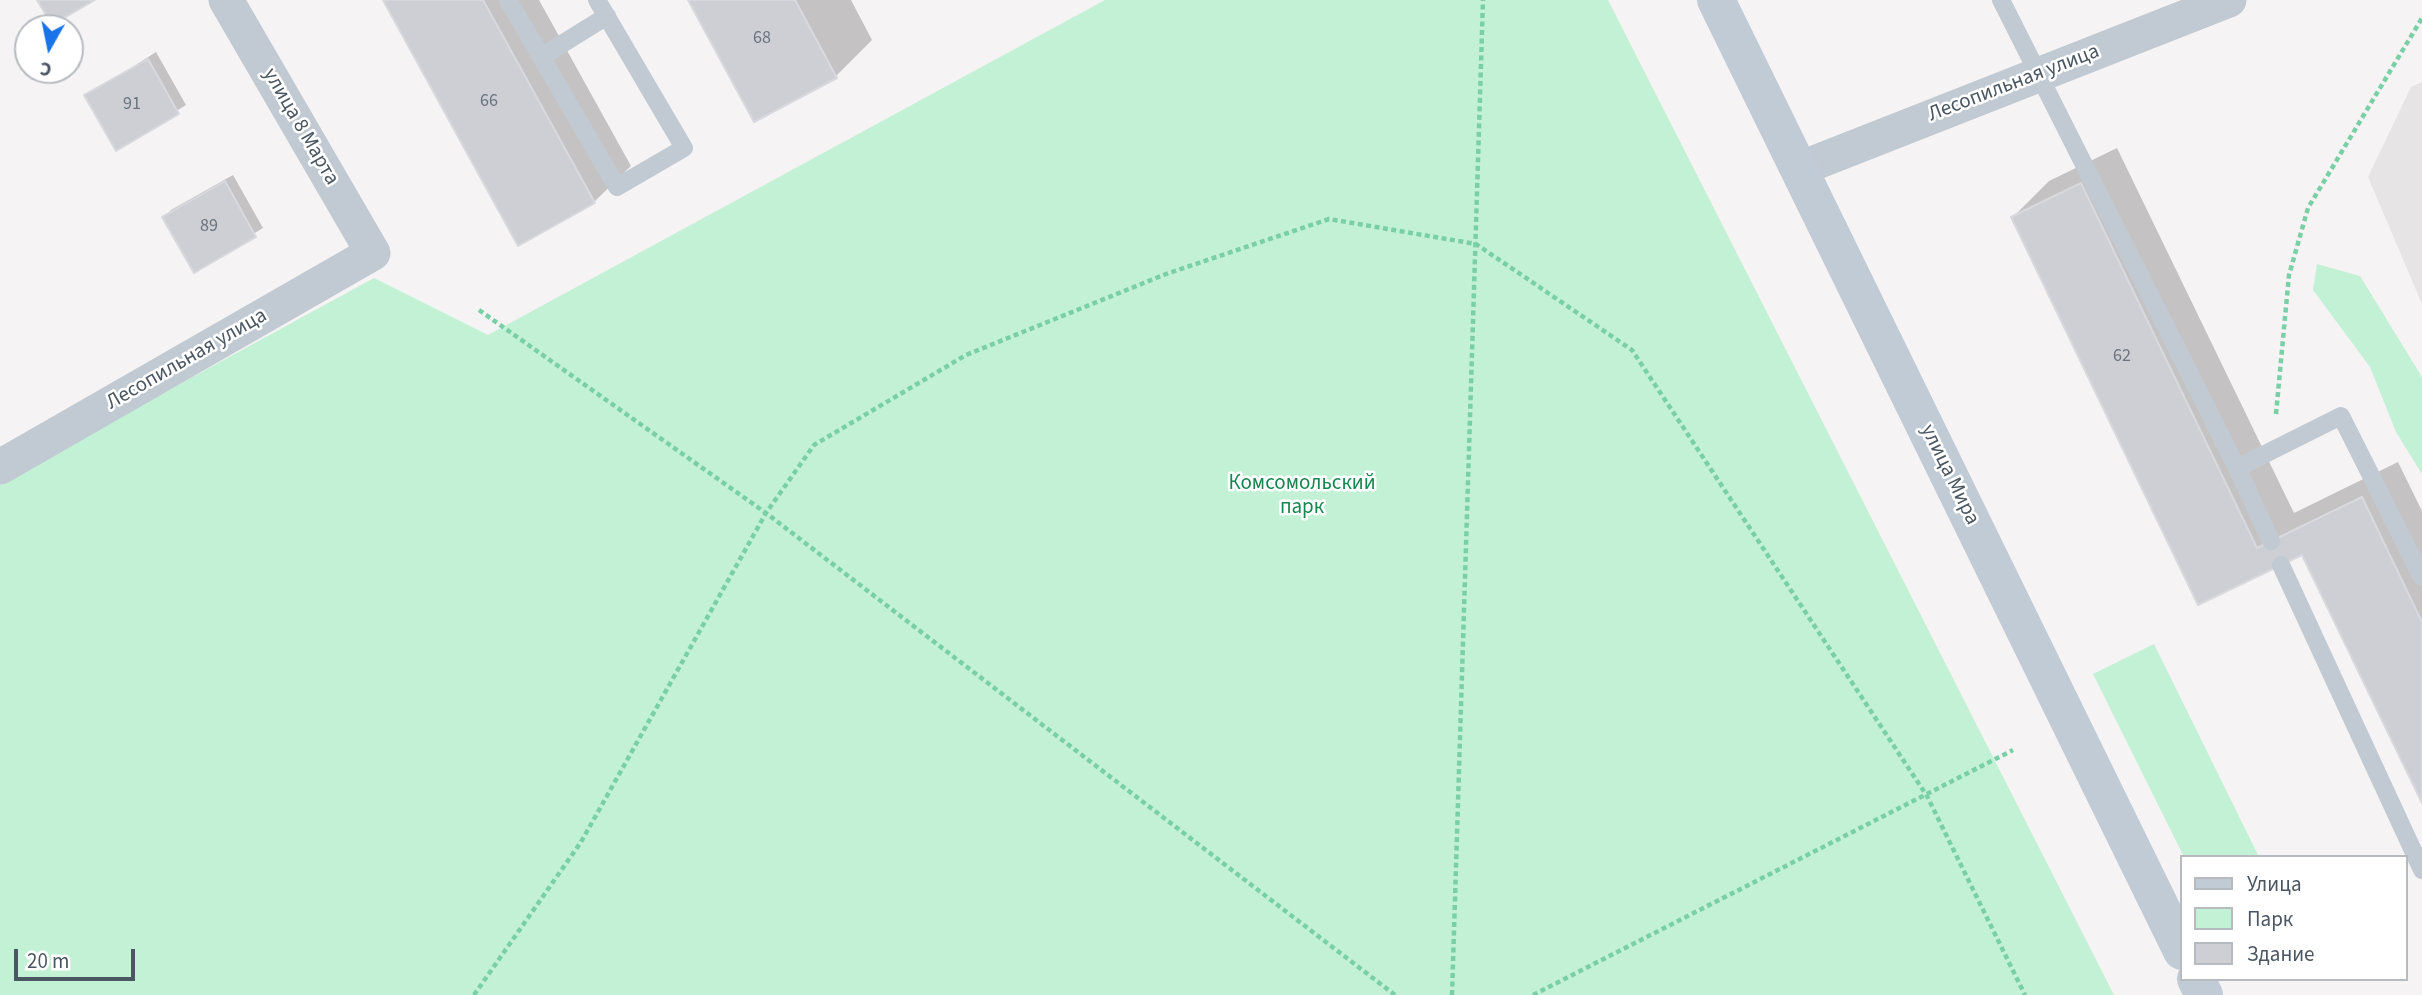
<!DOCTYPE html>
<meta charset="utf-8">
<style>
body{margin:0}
#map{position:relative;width:2422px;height:995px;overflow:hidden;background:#f5f3f3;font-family:"Source Sans 3",sans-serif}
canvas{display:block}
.legend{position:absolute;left:2180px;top:855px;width:228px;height:126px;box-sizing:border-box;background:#fff;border:2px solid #b7bbc0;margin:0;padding:9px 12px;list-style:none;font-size:21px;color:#4a5661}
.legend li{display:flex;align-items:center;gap:14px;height:35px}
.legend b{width:35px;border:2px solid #b7bbc0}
.north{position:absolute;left:14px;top:14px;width:70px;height:70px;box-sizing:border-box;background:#fff;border:2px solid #b7bbc0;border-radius:50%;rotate:189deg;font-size:19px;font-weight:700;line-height:28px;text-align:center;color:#4a5661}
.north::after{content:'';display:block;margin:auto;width:24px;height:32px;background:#1a73e8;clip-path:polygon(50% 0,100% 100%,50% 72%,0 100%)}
.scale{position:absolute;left:14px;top:949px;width:121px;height:32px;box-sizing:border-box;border:4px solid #4a5661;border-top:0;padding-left:9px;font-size:21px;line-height:24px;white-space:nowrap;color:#4a5661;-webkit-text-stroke:5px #fff;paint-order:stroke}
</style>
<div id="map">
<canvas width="2422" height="995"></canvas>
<ul class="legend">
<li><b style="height:9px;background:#c1cbd6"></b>Улица</li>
<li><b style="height:19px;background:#c3f1d5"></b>Парк</li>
<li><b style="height:19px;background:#cdcfd5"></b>Здание</li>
</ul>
<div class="north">С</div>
<div class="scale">20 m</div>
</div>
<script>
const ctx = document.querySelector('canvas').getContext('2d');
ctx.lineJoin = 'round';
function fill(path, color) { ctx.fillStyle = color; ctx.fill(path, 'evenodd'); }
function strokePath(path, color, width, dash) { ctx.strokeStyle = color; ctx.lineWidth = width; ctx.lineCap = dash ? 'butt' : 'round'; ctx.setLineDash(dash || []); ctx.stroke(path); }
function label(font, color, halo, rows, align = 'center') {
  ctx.font = font + ' "Source Sans 3",sans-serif'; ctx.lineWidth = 5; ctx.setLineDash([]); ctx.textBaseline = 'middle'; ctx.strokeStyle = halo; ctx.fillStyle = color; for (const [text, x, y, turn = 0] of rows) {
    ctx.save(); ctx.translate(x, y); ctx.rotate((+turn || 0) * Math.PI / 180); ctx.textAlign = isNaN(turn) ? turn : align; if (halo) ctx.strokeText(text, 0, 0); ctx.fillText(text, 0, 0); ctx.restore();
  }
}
fill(new Path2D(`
 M2422 82V304L2368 177 2411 87Z`), '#e6e4e5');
fill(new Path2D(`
 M1105 0H1608L2114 995H0V482L374 278 488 335Z
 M2317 264 2360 276 2422 377V474L2396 432 2370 367 2313 290Z
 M2154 644 2259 857H2184L2093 674Z`), '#c3f1d5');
fill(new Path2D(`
 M385 0H539L631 166 594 202Z
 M690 0H851L872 40 836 76Z
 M156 52 186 105 117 148 87 96Z
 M2117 148 2294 513 2398 462 2422 511V799L2303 553 2199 603 2013 217 2049 181Z
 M233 175 263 228 194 270 164 218 171 210Z`), '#0003');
const building = new Path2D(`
 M37 0H95L52 25Z
 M383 0H483L595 203 518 246Z
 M688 0H795L837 78 754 122Z
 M148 59 179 114 116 151 84 95Z
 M225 181 256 237 194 273 162 217Z
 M2081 183 2257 548 2362 497 2422 622V803L2302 555 2198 605 2011 217Z`);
fill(building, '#cdcfd5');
strokePath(building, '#d7d9de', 2);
strokePath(new Path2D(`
 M479 310 766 513 1395 995
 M2276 414 2289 275 2308 208 2422 18
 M474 995 581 842 766 513 814 445 966 355 1166 274 1329 219 1476 244 1632 350 1927 796 2025 995
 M1452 995 1483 0
 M1533 995 2013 750`), '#7ad0a6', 4.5, [5, 3.5]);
strokePath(new Path2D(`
 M508 0 617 187 684 148 597 0
 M2001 0 2237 468 2341 416 2422 577
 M541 57 607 16
 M2237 468 2271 541
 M2281 565 2422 870`), '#c1cad2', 18);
strokePath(new Path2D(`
 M1799 169 2229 0
 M0 467 373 253 226 0`), '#c1cad2', 35);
strokePath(new Path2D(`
 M1716 0 2182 951
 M2196 979 2204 995`), '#c1cbd6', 38);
label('18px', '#6b747e', null, [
 ["68",762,39],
 ["66",489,102],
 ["91",132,105],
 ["89",209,227],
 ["62",2122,357]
]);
label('21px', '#4a5661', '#fff', [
 ["Лесопильная улица",2014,84,-21],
 ["улица 8 Марта",300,127,60],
 ["Лесопильная улица",187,360,-30],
 ["улица Мира",1949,475,64]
]);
label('21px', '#17864f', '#fff', [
 ["Комсомольский",1302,484],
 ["парк",1302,508]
]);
</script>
